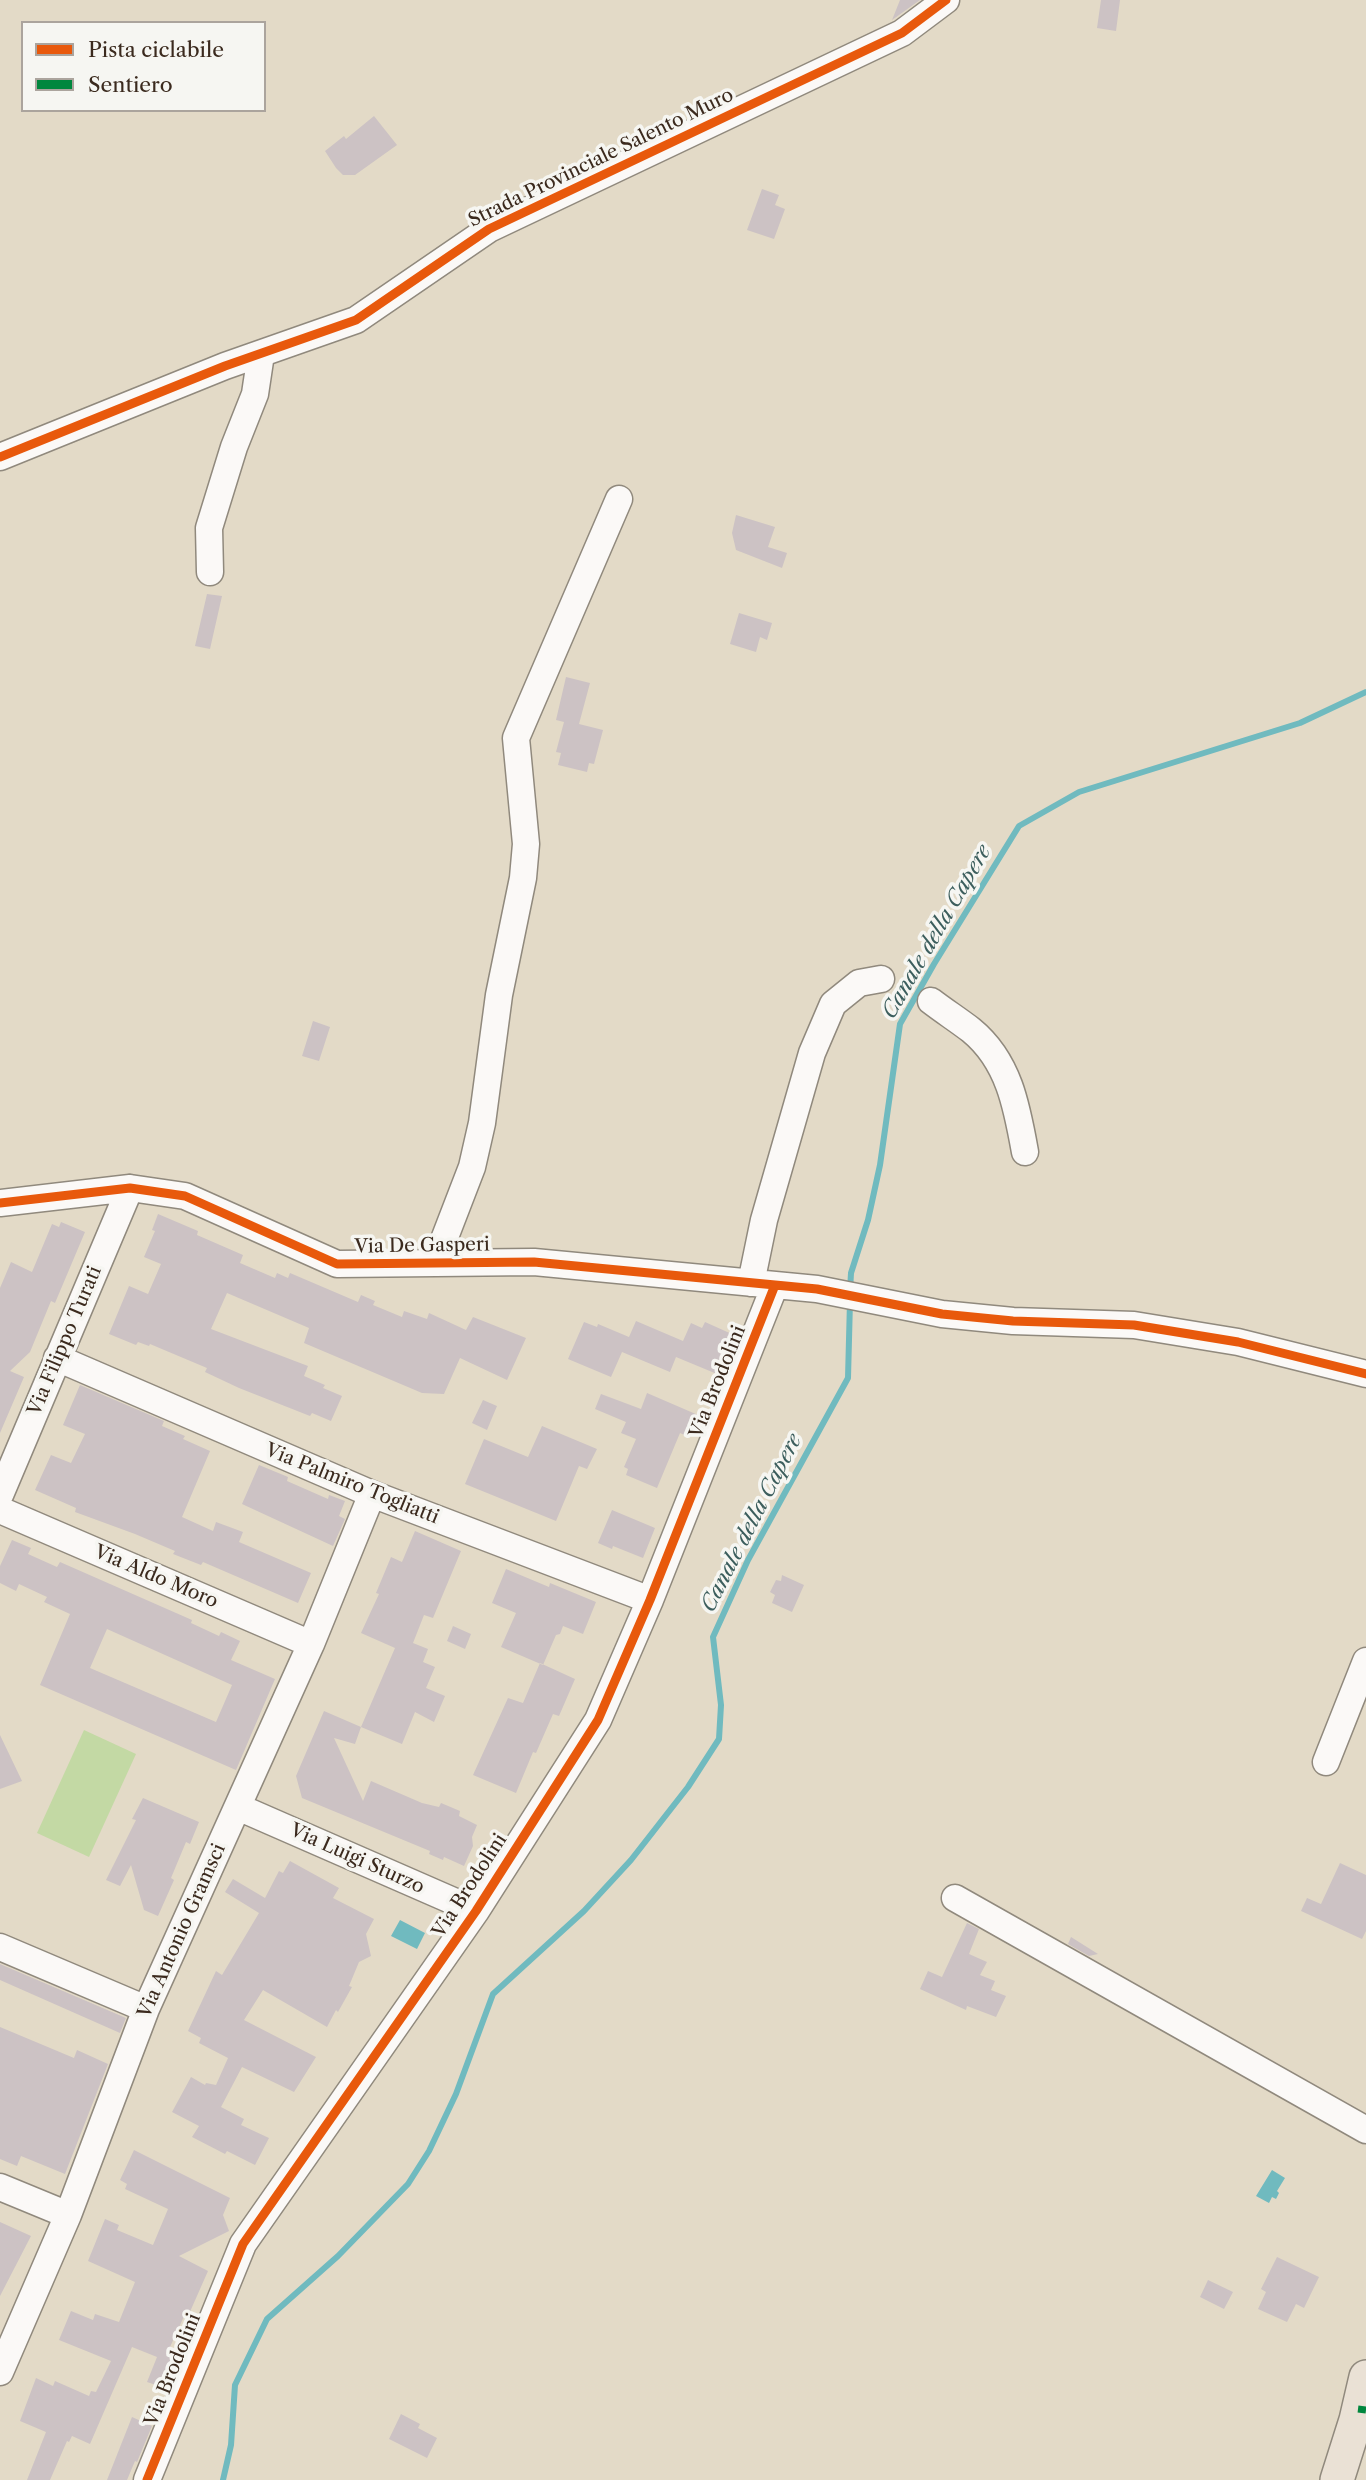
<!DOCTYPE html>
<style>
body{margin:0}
#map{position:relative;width:1366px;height:2480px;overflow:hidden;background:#e3dac7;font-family:"Libre Caslon Text",serif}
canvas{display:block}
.legend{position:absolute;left:21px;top:21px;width:245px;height:91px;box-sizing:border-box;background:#f6f6f2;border:2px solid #aba49d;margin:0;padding:9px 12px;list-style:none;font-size:21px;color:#3b2a1e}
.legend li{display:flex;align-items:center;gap:14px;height:35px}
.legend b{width:35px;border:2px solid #aba49d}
</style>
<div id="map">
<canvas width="1366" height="2480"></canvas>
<ul class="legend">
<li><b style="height:9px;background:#e8590c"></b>Pista ciclabile</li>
<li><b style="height:9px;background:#00873e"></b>Sentiero</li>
</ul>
</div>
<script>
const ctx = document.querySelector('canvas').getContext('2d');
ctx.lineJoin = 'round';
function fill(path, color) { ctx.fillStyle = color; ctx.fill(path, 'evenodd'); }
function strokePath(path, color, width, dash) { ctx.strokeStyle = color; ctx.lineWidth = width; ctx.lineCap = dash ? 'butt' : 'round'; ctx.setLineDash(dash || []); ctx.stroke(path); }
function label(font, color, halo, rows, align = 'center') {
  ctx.font = font + ' "Libre Caslon Text",serif'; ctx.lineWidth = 7; ctx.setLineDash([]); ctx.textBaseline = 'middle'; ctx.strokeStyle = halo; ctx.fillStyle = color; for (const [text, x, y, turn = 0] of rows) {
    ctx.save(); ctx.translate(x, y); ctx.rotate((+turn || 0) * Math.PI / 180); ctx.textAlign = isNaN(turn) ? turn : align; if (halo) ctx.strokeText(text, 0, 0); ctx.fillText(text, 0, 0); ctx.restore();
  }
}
fill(new Path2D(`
 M84 1730 136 1754 89 1857 37 1833Z`), '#c3d9a4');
fill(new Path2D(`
 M400 1920 425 1933 417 1949 391 1936Z
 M1272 2170 1285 2178 1277 2191 1279 2193 1276 2199 1272 2197 1269 2203 1256 2196Z`), '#70babf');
strokePath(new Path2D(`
 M850 1291 851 1273 868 1220 880 1165 900 1024 934 964 1019 826 1079 792 1300 723 1366 692
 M223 2480 231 2445 235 2385 267 2319 338 2256 408 2184 429 2151 456 2094 493 1994 584 1911 631 1860 688 1787 719 1739 721 1705 713 1637 748 1560 848 1378 850 1301`), '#70babf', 6);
fill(new Path2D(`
 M900 0H920L892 20Z
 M1101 0H1120L1116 31 1097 28Z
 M374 116 397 145 355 175H343L336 168 325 151 344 136 346 139Z
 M762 189 779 195 775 205 785 209 774 239 747 230Z
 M736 515 775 527 768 547 787 553 782 568 736 550 732 533Z
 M207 594 222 596 210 649 195 646Z
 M739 613 772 623 767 640 760 637 756 652 730 644Z
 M566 677 590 683 579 724 603 730 594 764 589 763 587 772 558 765 561 753 556 752 564 722 556 720Z
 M313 1021 330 1027 319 1061 302 1056Z
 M158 1214 198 1231 197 1235 243 1255 240 1263 275 1278 277 1273 288 1278 290 1273 358 1302 361 1295 375 1301 373 1305 402 1317 404 1311 427 1319 429 1313 466 1330 473 1317 526 1338 507 1380 460 1358 444 1394 422 1393 304 1343 309 1328 227 1293 211 1329 308 1366 304 1376 325 1385 323 1388 342 1396 331 1421 312 1413 310 1416 239 1388 205 1372 207 1368 150 1344 149 1346 138 1342 136 1345 109 1334 129 1286 148 1294 161 1264 144 1257 155 1231 152 1230Z
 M61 1222 85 1232 55 1303 51 1301 30 1352 10 1371 24 1377 0 1433V1288L11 1262 32 1272 52 1224 59 1227Z
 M636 1321 683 1341 691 1323 702 1328 705 1322 734 1335 717 1374 676 1357 670 1372 622 1352 611 1377 568 1359 584 1322 597 1327 598 1324 629 1337Z
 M80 1385 164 1421 162 1426 185 1436 183 1439 210 1451 182 1517 213 1531 216 1522 243 1532 239 1542 311 1573 298 1603 203 1562 201 1565 173 1554 175 1551 135 1534 75 1512 76 1508 35 1490 51 1455 71 1463 85 1434 63 1425Z
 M647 1393 698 1415 689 1437 680 1433 657 1488 626 1475 628 1469 624 1467 636 1439 621 1433 626 1422 595 1409 601 1394 641 1409Z
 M483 1400 497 1406 487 1430 472 1423Z
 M542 1426 597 1449 587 1469 579 1466 556 1521 465 1484 484 1439 528 1457Z
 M259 1465 288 1477 287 1481 328 1499 329 1495 345 1501 339 1516 345 1519 333 1546 242 1504Z
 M612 1510 655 1528 643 1558 613 1546 612 1549 598 1543Z
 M415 1531 461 1551 433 1618 424 1615 413 1643 428 1649 423 1662 435 1667 426 1688 445 1696 434 1722 415 1712 402 1744 361 1727 395 1648 361 1633 379 1594 376 1593 391 1557 402 1562Z
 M12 1540 31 1548 28 1554 57 1567 60 1562 192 1620 191 1623 219 1636 221 1632 240 1641 231 1660 275 1679 236 1770 40 1685 70 1614 44 1602 47 1597 19 1584 16 1591 0 1583V1566ZM107 1629 232 1685 216 1722 90 1668Z
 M506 1569 549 1587 550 1583 596 1602 583 1634 563 1626 560 1634 556 1635 543 1665 501 1647 516 1613 492 1603Z
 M782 1575 804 1585 792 1612 772 1603 775 1595 770 1592 776 1580 781 1581Z
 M453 1626 471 1634 465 1649 447 1641Z
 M540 1663 575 1679 559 1716 553 1714 536 1753 533 1752 516 1793 473 1775 508 1698 523 1703Z
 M324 1711 361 1727 355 1744 334 1738 363 1801 371 1781 422 1803 439 1807 441 1803 460 1811 459 1816 477 1825 472 1837 473 1846 464 1866 444 1857 443 1860 429 1854 430 1851 302 1798 296 1776Z
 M0 1735 22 1781 0 1789Z
 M143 1798 199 1822 190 1844 186 1842 171 1878 174 1880 158 1916 144 1910 131 1865 120 1886 106 1880 136 1820 132 1819Z
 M290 1861 339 1888 333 1898 374 1919 366 1934 371 1956 359 1962 349 1986 352 1987 338 2012 336 2010 327 2027 263 1990 244 2020 316 2057 294 2092 242 2067 221 2107 244 2119 241 2125 269 2138 255 2165 227 2151 225 2154 192 2137 199 2126 172 2112 191 2077 205 2085 206 2083 216 2085 228 2058 199 2043 201 2038 188 2031 216 1971 222 1975 259 1913 225 1892 233 1879 265 1898 279 1871 283 1873Z
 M1340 1863 1366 1875V1931L1362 1939 1301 1911 1307 1898 1321 1904Z
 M967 1923 979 1929 969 1954 987 1962 980 1975 995 1981 991 1990 1006 1996 996 2017 967 2006 966 2010 920 1989 928 1971 942 1977Z
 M1071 1937 1098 1954 1089 1956 1068 1944Z
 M0 1964 126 2018 120 2033 0 1980Z
 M0 2027 74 2058 77 2050 108 2064 65 2174 21 2156 17 2166 0 2159Z
 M134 2150 230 2198 223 2215 229 2231 179 2256 208 2271 189 2314 186 2312 170 2347 178 2350 162 2387 147 2382 157 2357 132 2347 90 2444 72 2436 69 2442 67 2441 50 2480H27L46 2432 20 2421 36 2378 53 2386 55 2381 89 2396 91 2391 96 2392 111 2361 59 2340 71 2311 93 2320 95 2314 119 2322 135 2282 88 2261 105 2219 119 2225 117 2230 153 2245 168 2209 125 2189 127 2184 120 2180Z
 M0 2222 31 2236 0 2296Z
 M1277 2257 1319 2277 1304 2308 1296 2304 1287 2322 1258 2309 1266 2292 1261 2289Z
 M1208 2280 1233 2292 1224 2309 1200 2297Z
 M401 2414 420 2424 418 2428 437 2438 427 2458 389 2439Z
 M132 2417 152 2426 137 2462 135 2461 127 2480H107Z`), '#ccc2c4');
const minor = new Path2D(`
 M0 457 225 366 356 320 489 229 902 33 946 0
 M210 572 209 528 234 447 255 394 261 354
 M931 1001C944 1011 958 1020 971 1030 1009 1061 1017 1107 1025 1152
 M0 1203 130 1188 185 1196 337 1264 534 1262 817 1289 942 1314 1013 1321 1134 1325 1238 1342 1366 1374
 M435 1263 472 1167 482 1123 499 995 523 878 526 844 516 738 619 499
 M751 1283 764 1220 812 1053 833 1004 859 983 881 979
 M57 1358 372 1494 650 1600
 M0 1495 130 1188
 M0 1510 311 1644
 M1326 1762 1366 1661
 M238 1807 476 1911
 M955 1898 1366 2130
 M0 1947 146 2009
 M0 2187 68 2215
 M0 2372 68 2215 146 2009 311 1644 372 1494
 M147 2480 243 2244 476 1911 598 1720 650 1600 775 1285`);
const major = new Path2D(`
 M1337 2480 1356 2420 1366 2377`);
strokePath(minor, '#90897d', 29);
strokePath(major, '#90897d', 36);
strokePath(minor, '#fbf9f7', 26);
strokePath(major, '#eae1d5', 33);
strokePath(new Path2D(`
 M1358 2409 1366 2410`), '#00873e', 7, [14, 7]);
strokePath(new Path2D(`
 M0 457 225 366 356 320 489 229 902 33 946 0
 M0 1203 130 1188 185 1196 337 1264 534 1262 817 1289 942 1314 1013 1321 1134 1325 1238 1342 1366 1374
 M147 2480 243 2244 476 1911 598 1720 650 1600 775 1285`), '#e8590c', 9);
label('19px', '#3b2a1e', '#f6f6f2', [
 ["Strada Provinciale Salento Muro",601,158,-26],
 ["Via De Gasperi",422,1246,-1],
 ["Via Filippo Turati",65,1341,-67],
 ["Via Brodolini",718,1382,-68],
 ["Via Palmiro Togliatti",352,1484,22],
 ["Via Aldo Moro",156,1577,23],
 ["Via Luigi Sturzo",357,1859,24],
 ["Via Brodolini",470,1886,-57],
 ["Via Antonio Gramsci",182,1931,-66],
 ["Via Brodolini",173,2370,-68]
]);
label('italic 21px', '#3c5e5d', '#f6f6f2', [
 ["Canale della Capere",937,932,-60],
 ["Canale della Capere",752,1523,-63]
]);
</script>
